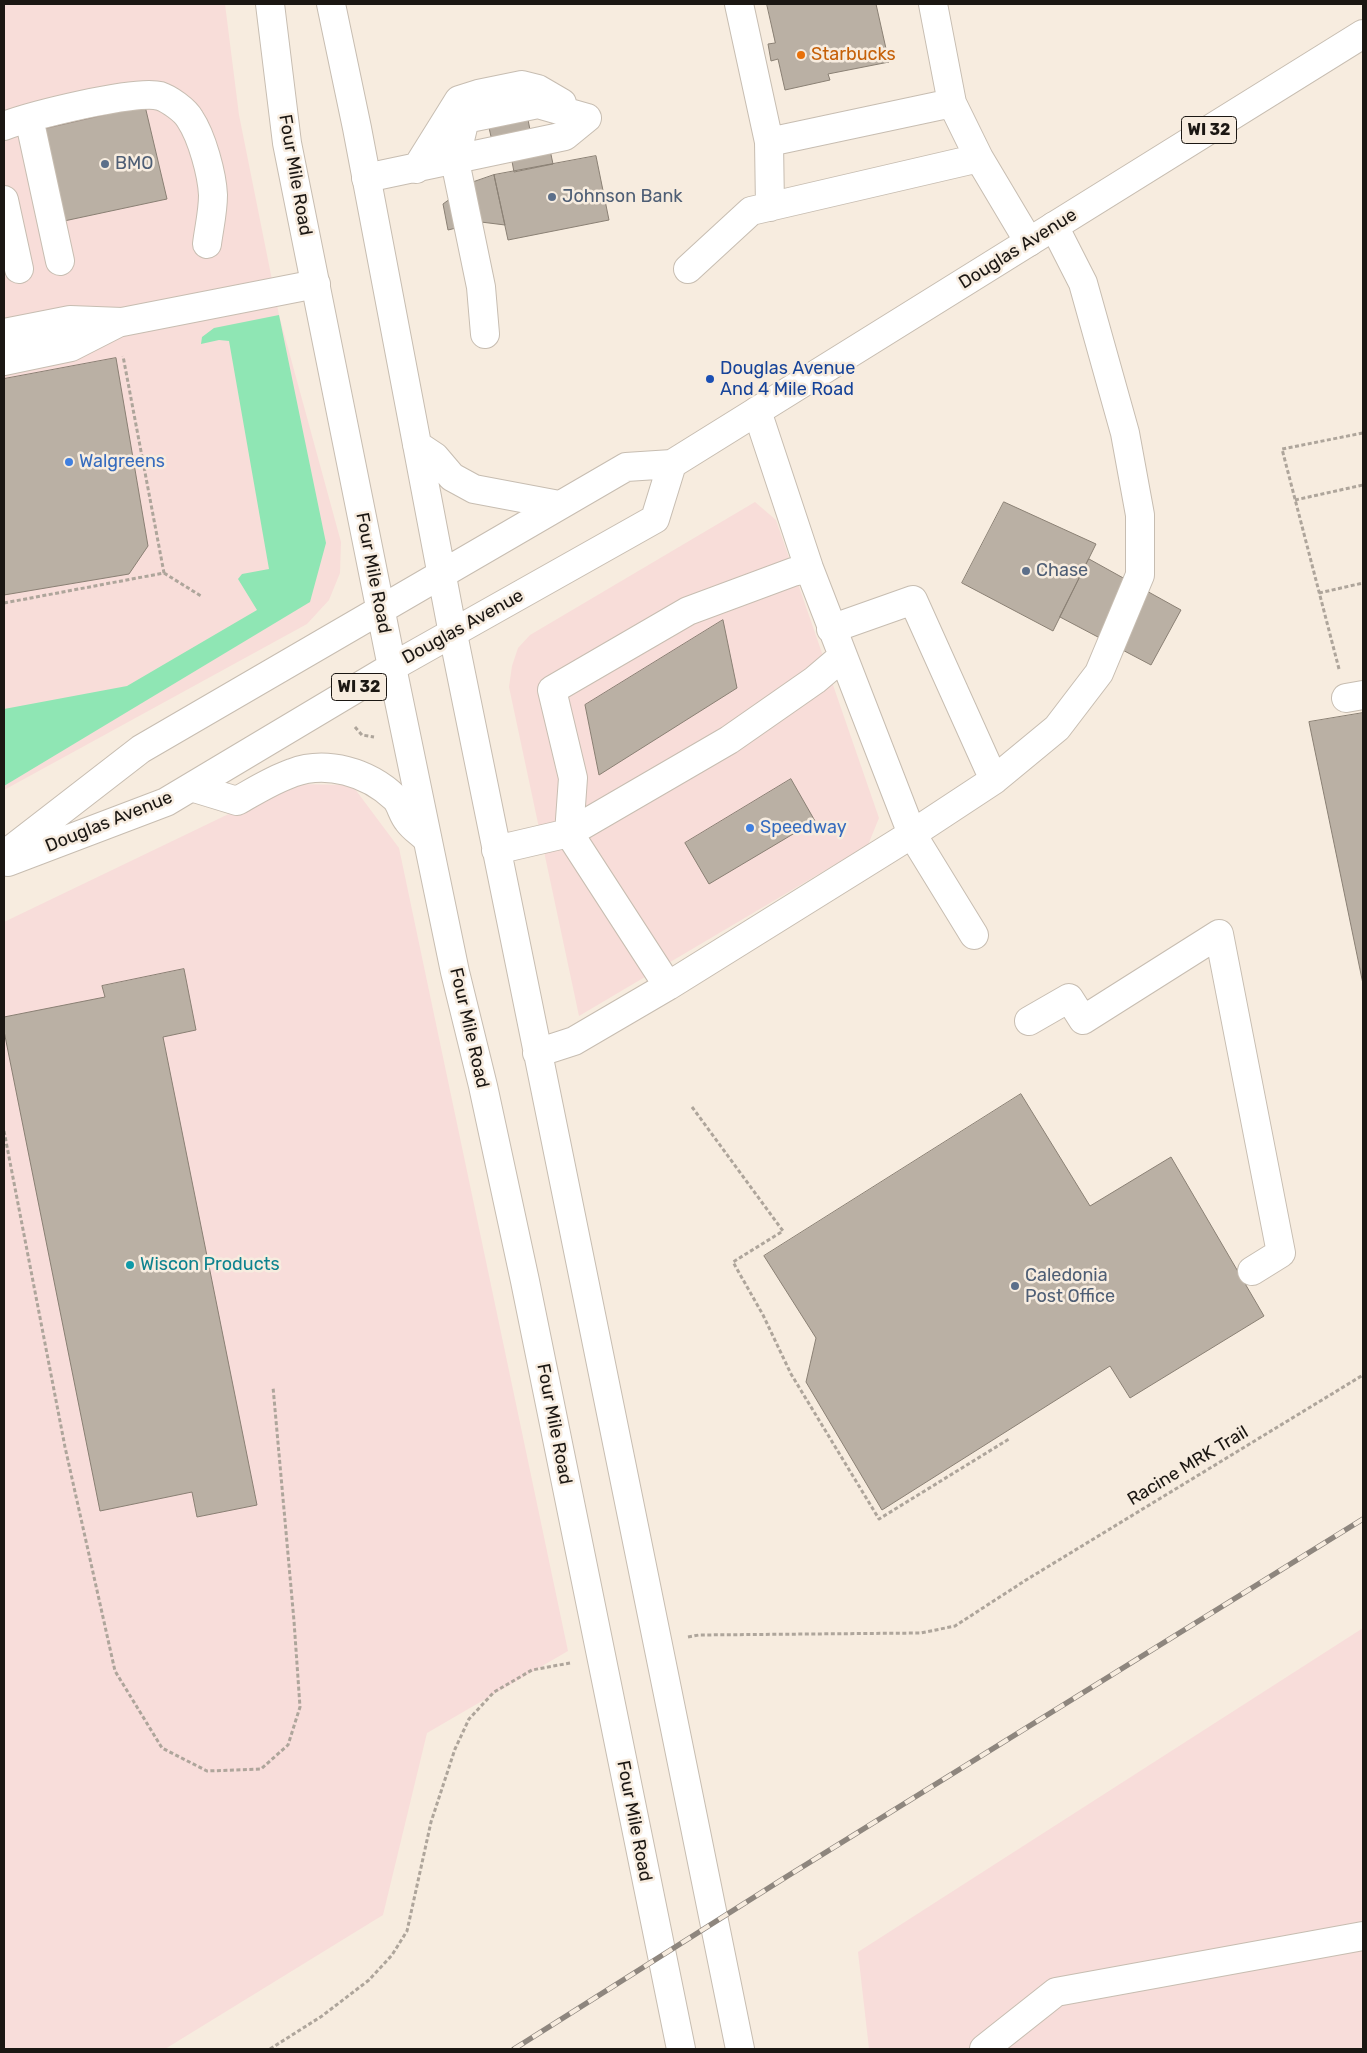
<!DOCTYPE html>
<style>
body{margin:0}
#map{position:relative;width:1367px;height:2053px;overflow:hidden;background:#f7ecdf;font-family:Rubik,sans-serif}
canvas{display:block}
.frame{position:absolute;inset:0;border:5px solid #1b1713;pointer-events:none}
</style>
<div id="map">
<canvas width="1367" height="2053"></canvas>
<div class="frame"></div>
</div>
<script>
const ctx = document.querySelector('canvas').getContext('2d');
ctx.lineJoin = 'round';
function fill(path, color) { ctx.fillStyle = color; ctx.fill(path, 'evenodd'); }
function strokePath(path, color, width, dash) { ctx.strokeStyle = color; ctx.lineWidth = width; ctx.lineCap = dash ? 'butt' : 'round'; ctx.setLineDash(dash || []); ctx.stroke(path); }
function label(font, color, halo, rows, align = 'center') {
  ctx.font = font + ' Rubik,sans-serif'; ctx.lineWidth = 5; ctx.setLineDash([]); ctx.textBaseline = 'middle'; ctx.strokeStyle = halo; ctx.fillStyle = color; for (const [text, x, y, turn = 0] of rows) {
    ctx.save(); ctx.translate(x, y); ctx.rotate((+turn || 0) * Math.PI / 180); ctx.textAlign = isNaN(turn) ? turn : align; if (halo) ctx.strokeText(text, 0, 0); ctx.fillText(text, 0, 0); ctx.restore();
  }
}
fill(new Path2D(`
 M4 4H225L239 115 279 315 341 542 340 573 329 600 307 624 4 790Z
 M755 502 776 520 879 818 868 845 579 1016 509 687 512 666 518 648 530 635Z`), '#f8ddd9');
fill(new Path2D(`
 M291 784 352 785 399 848 568 1651 427 1733 383 1915 165 2049H4V922Z
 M1363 1628V2049H869L858 1952Z`), '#f8ddda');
fill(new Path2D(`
 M279 315 326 543 310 602 4 786V709L127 686 257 610 238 579 242 574 269 569 229 341 219 340 201 344 202 337 214 328Z`), '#8fe6b4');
const building = new Path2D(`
 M767 4H876L889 62 828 74 830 80 785 90 778 59 771 61 768 44 775 43Z
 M145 106 167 199 64 221 45 129Z
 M527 114 530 130 549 145 553 164 514 172 511 156 492 141 488 123Z
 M596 156 609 220 508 240 494 175Z
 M494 175 505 225 481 222 448 230 443 204 473 182Z
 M116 358 148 546 129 574 4 595V379Z
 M1004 502 1096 544 1053 631 962 583Z
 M1089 559 1181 610 1151 665 1060 617Z
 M723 620 737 688 599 775 585 705Z
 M1363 713V984L1309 722Z
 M791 779 815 821 709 884 685 843Z
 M184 969 196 1030 163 1037 257 1505 197 1517 192 1492 100 1511 4 1031V1017L105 997 102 986Z
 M1021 1094 1090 1206 1171 1157 1264 1316 1130 1398 1110 1366 882 1510 806 1382 816 1338 764 1256Z`);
fill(building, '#bab0a4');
strokePath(building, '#8a8074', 1);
const minor = new Path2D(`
 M739 4 769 142 770 207
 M933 4 952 103
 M29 118 60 261
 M4 126C30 116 136 89 160 96 169 99 185 110 190 119 202 137 212 174 213 195 213 212 209 228 207 244
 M769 142 952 103 979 158
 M416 169 459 100 478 94 522 85 538 89 562 103
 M366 178 565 136 587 118
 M4 200 19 269
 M688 269 751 211 979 158 1029 242
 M4 333 70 320 122 322 316 284
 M485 334 481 287 455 161 465 119 538 104 587 118
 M4 361 71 347 118 323
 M757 411 809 568 912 834 974 935
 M453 634 740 2049
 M392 667 455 972 483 1086 525 1281 681 2049
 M1346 698 1363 695
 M994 780 1057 728 1099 673 1140 575V515L1125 433 1083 283 1054 226
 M496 850 569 833 729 740 815 680 842 657
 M668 986 569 833 573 778 552 690 688 611 793 572 809 568
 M1029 1021 1069 998 1083 1020 1219 934 1281 1253 1252 1271
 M537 1053 574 1041 668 986 912 834 994 780 913 600 831 629
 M984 2049 1056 1992 1363 1936`);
const major = new Path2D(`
 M270 4 287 143 392 667
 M331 4 357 128 453 634
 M417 445 435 457 452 477 474 489 559 505
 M191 787 237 801C255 791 272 780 292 773 326 760 368 772 395 798 401 804 402 814 408 821 413 828 421 833 427 839
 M4 855 141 749 626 467 672 464 1363 34
 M8 862 166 802 392 667 655 519 672 464`);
strokePath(minor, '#c7bdb1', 30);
strokePath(major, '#c7bdb1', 30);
strokePath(new Path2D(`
 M1295 500 1363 485
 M164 573 201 596
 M1319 593 1363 583
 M4 603 164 573 123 356
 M1339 669 1282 449 1363 433
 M355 727 362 735 374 737
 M692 1107 783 1231 733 1262 763 1315 791 1374 879 1519 1009 1439
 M4 1131 65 1447 115 1671 162 1748 207 1771 261 1769 288 1745 300 1707 294 1621 273 1387
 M688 1637 699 1635 921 1633 955 1626 1026 1580 1363 1375
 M270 2049 322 2016 369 1980 392 1955 407 1931 431 1822 455 1749 469 1719 494 1692 532 1670 570 1663`), '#aea59b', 3, [4, 2.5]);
strokePath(minor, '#fff', 28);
strokePath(major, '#fff', 28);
const rail = new Path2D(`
 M514 2049 786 1877 1363 1519`);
strokePath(rail, '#8e867e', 5.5);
strokePath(rail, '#f7ecdf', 4, [11]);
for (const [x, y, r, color] of [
 [801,55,5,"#e8710a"],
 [105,164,5,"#5c6f8a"],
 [552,197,5,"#5c6f8a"],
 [710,379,5,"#1a4fb4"],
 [69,462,5,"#3f7fe0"],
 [1026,571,5,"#5c6f8a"],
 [750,828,5,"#3f7fe0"],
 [130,1265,5,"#0f9aa8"],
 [1015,1286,5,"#5c6f8a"]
]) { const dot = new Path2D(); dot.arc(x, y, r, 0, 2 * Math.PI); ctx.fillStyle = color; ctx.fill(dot); strokePath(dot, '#f7ecdf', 2); }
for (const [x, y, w] of [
 [1209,130,55],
 [359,687,55]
]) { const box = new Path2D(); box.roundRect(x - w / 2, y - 13.5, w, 27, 4); ctx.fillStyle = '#f7ecdf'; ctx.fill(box); strokePath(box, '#1b1713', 1); }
label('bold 16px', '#1b1713', null, [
 ["WI 32",1209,130],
 ["WI 32",359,687]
]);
label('18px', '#c56008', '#f7ecdf', [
 ["Starbucks",811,55]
], 'left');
label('18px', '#4e5e75', '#f7ecdf', [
 ["BMO",115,164],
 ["Johnson Bank",562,197],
 ["Chase",1036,571],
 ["Caledonia",1025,1276],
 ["Post Office",1025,1297]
], 'left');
label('18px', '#1b1713', '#f7ecdf', [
 ["Four Mile Road",295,175,80],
 ["Douglas Avenue",1018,249,-32],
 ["Four Mile Road",373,573,79],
 ["Douglas Avenue",463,627,-29],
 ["Douglas Avenue",109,822,-22],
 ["Four Mile Road",469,1028,77],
 ["Four Mile Road",554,1424,79],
 ["Racine MRK Trail",1188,1466,-31],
 ["Four Mile Road",634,1821,79]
]);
label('18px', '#164399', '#f7ecdf', [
 ["Douglas Avenue",720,369],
 ["And 4 Mile Road",720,390]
], 'left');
label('18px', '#366cbe', '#f7ecdf', [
 ["Walgreens",79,462],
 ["Speedway",760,828]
], 'left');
label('18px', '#0d838f', '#f7ecdf', [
 ["Wiscon Products",140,1265]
], 'left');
</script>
